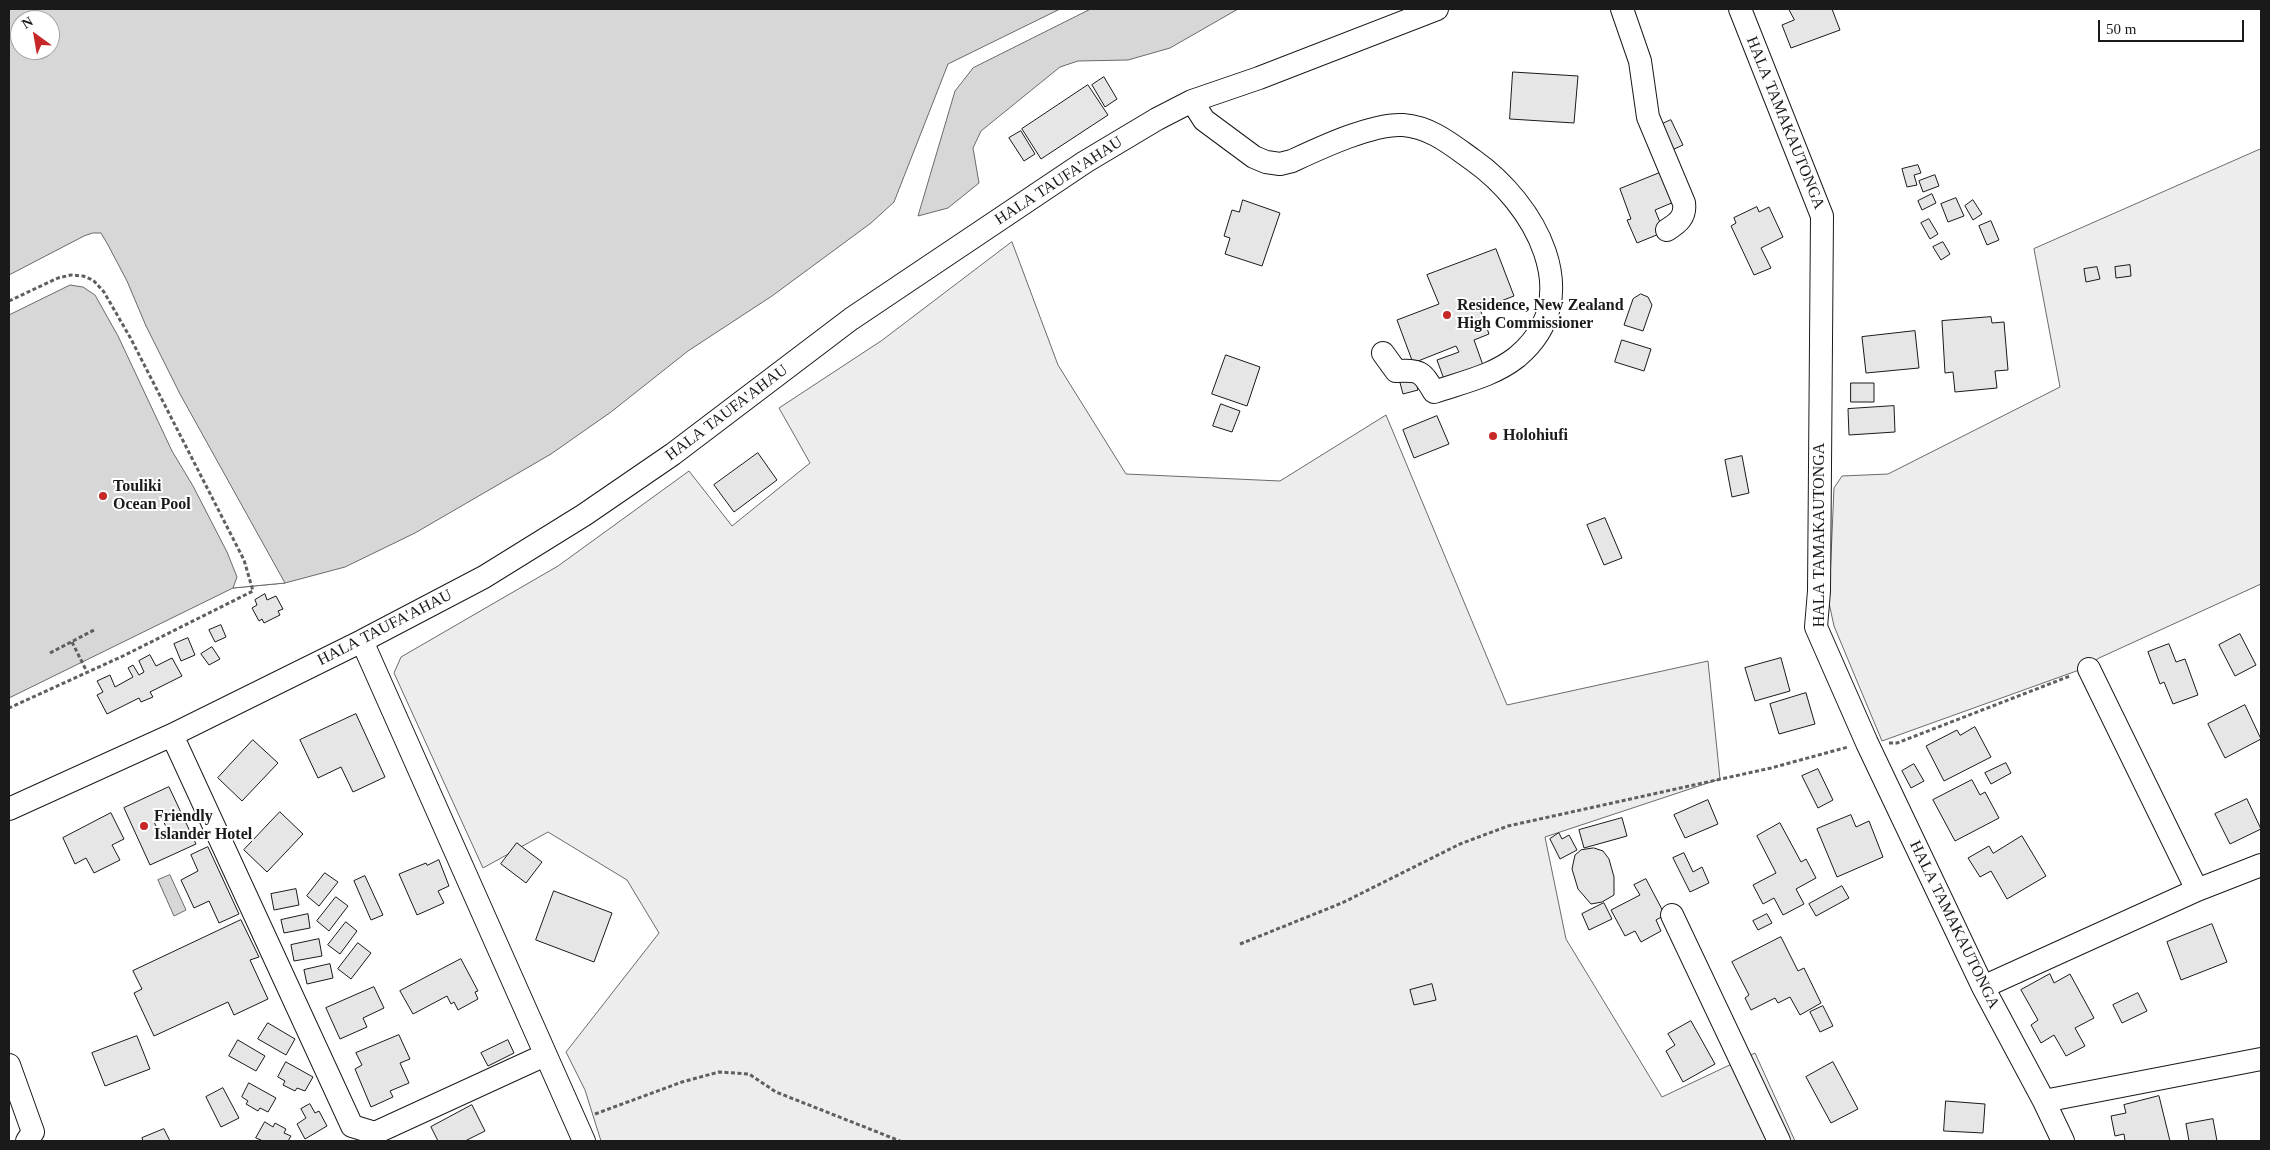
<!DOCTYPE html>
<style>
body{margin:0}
#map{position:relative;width:2270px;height:1150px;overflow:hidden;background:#fff;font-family:"Times New Roman",serif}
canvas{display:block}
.frame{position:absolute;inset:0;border:10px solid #1a1a1a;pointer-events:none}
.north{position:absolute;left:10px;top:10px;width:50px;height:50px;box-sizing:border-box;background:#fff;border:1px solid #a3a3a3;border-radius:50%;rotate:328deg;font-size:14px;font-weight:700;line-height:20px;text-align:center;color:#1a1a1a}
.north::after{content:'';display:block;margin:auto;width:18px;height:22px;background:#c62828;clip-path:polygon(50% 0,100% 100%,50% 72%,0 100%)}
.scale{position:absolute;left:2098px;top:20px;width:146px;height:22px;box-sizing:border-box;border:2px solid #1a1a1a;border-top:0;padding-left:6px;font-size:15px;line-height:18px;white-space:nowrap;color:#1a1a1a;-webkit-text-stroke:4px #fff;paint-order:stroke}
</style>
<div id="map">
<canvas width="2270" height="1150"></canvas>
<div class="frame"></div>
<div class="north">N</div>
<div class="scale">50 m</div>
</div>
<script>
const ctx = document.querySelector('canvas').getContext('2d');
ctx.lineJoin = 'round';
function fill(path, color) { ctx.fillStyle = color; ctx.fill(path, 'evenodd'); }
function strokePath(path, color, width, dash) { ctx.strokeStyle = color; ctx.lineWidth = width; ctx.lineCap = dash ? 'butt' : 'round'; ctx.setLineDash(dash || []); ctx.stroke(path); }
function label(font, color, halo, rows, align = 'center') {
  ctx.font = font + ' "Times New Roman",serif'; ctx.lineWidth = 4; ctx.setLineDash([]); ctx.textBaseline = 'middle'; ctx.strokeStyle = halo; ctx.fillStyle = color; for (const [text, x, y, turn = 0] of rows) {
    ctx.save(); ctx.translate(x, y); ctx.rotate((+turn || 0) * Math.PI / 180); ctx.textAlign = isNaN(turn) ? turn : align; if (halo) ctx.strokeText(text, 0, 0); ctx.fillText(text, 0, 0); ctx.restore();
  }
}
const built = new Path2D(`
 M2261 149V584L2099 658 2082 669 1882 741 1834 626 1829 603 1834 488 1842 476 1888 474 2060 387 2034 249Z
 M1012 242 1058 365 1126 474 1280 481 1386 415 1507 705 1708 661 1720 779 1545 837 1566 939 1662 1097 1755 1053 1795 1141H601L585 1090 566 1052 659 933 627 880 548 832 483 868 394 673 401 657 558 566 689 471 732 526 810 463 779 408 881 341Z`);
fill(built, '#ededed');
strokePath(built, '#6a6a6a', 1);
const water = new Path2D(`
 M9 9H1060L948 64 894 202 871 223 772 296 688 351 611 412 551 454 415 533 345 567 285 583 233 588 9 698ZM20 20H50V50H20Z
 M1091 9H1253H1238L1170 48 1128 60 1078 61 1060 67 981 131 973 148 979 183 948 208 918 216 955 91 973 68Z
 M170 875 186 910 174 916 158 880Z`);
fill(water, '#d7d7d7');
strokePath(water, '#6a6a6a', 1);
const pier = new Path2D(`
 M93 233H101L108 245 127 281 146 326 180 394 285 583 233 588 237 577 227 552 193 486 172 451 118 336 95 295 83 287 70 285 9 315V275L84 236Z`);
fill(pier, '#fff');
strokePath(pier, '#6a6a6a', 1);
const building = new Path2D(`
 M1789 9H1832L1840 30 1791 48 1782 25 1794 20Z
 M1513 72 1578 76 1574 123 1510 119Z
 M1104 77 1117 99 1105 107 1092 85Z
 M1088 85 1108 115 1041 159 1022 129Z
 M1671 120 1683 145 1672 150 1660 125Z
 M1021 131 1035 154 1024 161 1009 138Z
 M1918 165 1921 173 1914 175 1917 185 1907 187 1902 169Z
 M1662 172 1674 202 1655 210 1664 232 1637 243 1627 220 1631 219 1620 189Z
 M1935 175 1939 186 1923 192 1919 181Z
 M1932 194 1936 203 1922 210 1918 201Z
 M1956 198 1964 216 1948 222 1941 204Z
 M1243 200 1280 213 1262 266 1225 254 1230 238 1224 236 1232 210 1239 212Z
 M1973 200 1982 214 1973 220 1965 206Z
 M1757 207 1759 212 1769 207 1783 237 1761 248 1771 268 1754 275 1731 226 1736 223 1734 218Z
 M1929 219 1938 234 1930 239 1921 223Z
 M1991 221 1999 240 1987 245 1979 226Z
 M1943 242 1950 254 1941 260 1933 247Z
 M1496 249 1514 296 1480 309 1489 334 1474 340 1484 368 1445 382 1437 360 1459 352 1456 346 1413 363 1397 320 1439 304 1427 275Z
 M2130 265 2131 276 2116 278 2115 267Z
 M2097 267 2100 279 2086 282 2084 269Z
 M1641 294 1648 297 1652 305 1643 331 1624 325 1633 299Z
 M1991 317 1992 323 2004 322 2008 370 1995 371 1997 388 1955 392 1953 372 1945 373 1942 321Z
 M1915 331 1919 368 1866 373 1862 337Z
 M1622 340 1651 349 1644 371 1615 362Z
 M1226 355 1260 367 1247 406 1212 394Z
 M1414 375 1418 390 1403 394 1399 379Z
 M1851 383H1874V402H1851Z
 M1221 404 1240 411 1232 432 1213 426Z
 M1894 406 1895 432 1849 435 1848 409Z
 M1437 416 1449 444 1414 458 1403 430Z
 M758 453 777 480 734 512 714 485Z
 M1742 456 1749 493 1732 497 1725 460Z
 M1605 518 1622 558 1604 565 1587 525Z
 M265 594 267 600 276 596 283 609 278 611 280 615 264 623 262 619 259 621 252 608 257 605 255 600Z
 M221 625 226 637 215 642 209 630Z
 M2240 634 2256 665 2235 676 2219 645Z
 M188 638 195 655 181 661 174 644Z
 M2169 644 2176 662 2185 659 2198 695 2173 704 2164 682 2160 684 2148 652Z
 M212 647 220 659 209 665 201 654Z
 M150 655 156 666 172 658 182 676 150 692 153 697 141 702 139 698 107 714 97 695 103 692 97 681 110 675 115 687 133 677 128 668 133 665 139 675 144 672 139 661Z
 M1781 658 1790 691 1755 701 1745 668Z
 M1806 693 1815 724 1779 734 1770 704Z
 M2245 705 2261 739 2225 758 2208 724Z
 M356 714 385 777 353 792 341 767 318 778 300 740Z
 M1975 727 1991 757 1944 781 1926 746 1957 730 1960 735Z
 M253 740 278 763 242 801 218 778Z
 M2006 763 2011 773 1991 784 1985 773Z
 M1914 764 1924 781 1911 788 1902 771Z
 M1818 769 1833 800 1818 808 1802 776Z
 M1972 780 1980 795 1985 792 1999 818 1955 841 1933 800Z
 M169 787 196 844 150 865 124 808ZM162 818 167 829 159 832 154 822Z
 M2247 799 2261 829 2230 844 2215 814Z
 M1708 800 1718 824 1685 838 1674 815Z
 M280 812 303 834 267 872 244 850Z
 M111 813 124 839 112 845 120 860 94 873 86 858 75 864 63 838Z
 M1851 815 1856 827 1869 821 1883 857 1837 877 1817 829Z
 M1622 818 1627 836 1584 848 1579 830Z
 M1780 823 1801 862 1806 859 1816 878 1796 889 1804 904 1783 915 1774 898 1763 904 1753 885 1776 873 1757 836Z
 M1559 833 1562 839 1569 835 1577 850 1560 859 1550 839Z
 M2022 836 2046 876 2007 899 1991 871 1980 877 1968 858 1989 846 1993 853Z
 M517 843 542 862 526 883 501 864Z
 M208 847 239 914 219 923 209 901 194 908 181 880 198 871 191 855Z
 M1594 848 1603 851 1609 859 1614 877V895L1602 902 1591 904 1578 889 1572 869 1575 855 1581 850Z
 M1684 853 1693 872 1702 867 1709 883 1690 892 1673 858Z
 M439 860 449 886 438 891 444 903 417 915 399 874 426 863 427 865Z
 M325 873 338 882 319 906 307 896Z
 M365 876 383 915 371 920 354 881Z
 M1646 879 1665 915 1656 920 1661 931 1641 942 1635 931 1625 936 1611 910 1640 895 1634 885Z
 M1842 886 1849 898 1816 916 1809 904Z
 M296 889 299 905 274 910 271 894Z
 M554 891 612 913 594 962 536 940Z
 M336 897 348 906 329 931 317 921Z
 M1604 903 1612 919 1589 930 1582 914Z
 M308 914 310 928 284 933 281 920Z
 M1767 914 1772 923 1758 930 1753 921Z
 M241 920 259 957 250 960 268 999 234 1015 228 1002 154 1036 134 993 142 989 133 971Z
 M346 922 357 931 340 954 328 945Z
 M2212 924 2227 962 2181 980 2167 942Z
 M1781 937 1798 971 1804 968 1821 1003 1800 1015 1790 997 1778 1003 1775 998 1751 1010 1745 998 1749 995 1732 962Z
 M319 939 322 956 294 961 291 945Z
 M358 943 371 953 351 979 338 969Z
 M461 959 478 991 475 992 478 999 458 1010 454 1002 451 1004 447 996 413 1014 400 991Z
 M330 964 333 978 307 984 304 970Z
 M2050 974 2054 983 2070 974 2094 1018 2075 1028 2085 1046 2066 1056 2054 1035 2041 1043 2031 1025 2038 1020 2021 990Z
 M1432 984 1436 1000 1414 1005 1410 990Z
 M374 987 384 1008 363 1018 367 1027 340 1039 326 1008Z
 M2138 993 2147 1011 2122 1023 2113 1005Z
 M1823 1006 1833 1026 1820 1032 1810 1012Z
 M1691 1021 1715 1064 1683 1082 1666 1051 1675 1045 1668 1034Z
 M268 1023 295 1039 286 1055 258 1039Z
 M399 1035 410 1059 400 1063 409 1083 390 1091 393 1097 371 1107 355 1069 362 1065 356 1053Z
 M137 1036 150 1069 105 1086 92 1053Z
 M238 1040 265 1056 256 1071 229 1056Z
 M508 1040 514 1053 488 1066 481 1053Z
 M286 1062 313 1077 305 1091 297 1088 295 1091 283 1085 285 1081 278 1077Z
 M1833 1062 1858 1109 1831 1123 1806 1077Z
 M249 1083 276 1098 268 1112 260 1108 258 1111 246 1104 248 1101 242 1097Z
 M223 1088 239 1118 221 1127 206 1097Z
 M2159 1096 2170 1141H2125L2124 1134 2115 1136 2111 1116 2126 1113 2124 1105Z
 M1946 1101 1985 1104 1983 1133 1944 1131Z
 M310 1104 315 1113 319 1111 327 1126 305 1139 297 1124 306 1118 301 1109Z
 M472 1105 485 1131 465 1141H438L431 1127Z
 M2213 1119 2217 1141H2189L2186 1124Z
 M265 1122 273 1127 275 1123 286 1129 284 1133 291 1136 288 1141H263L256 1138Z
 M164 1129 170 1141H143L142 1138Z`);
fill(building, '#e6e6e6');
strokePath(building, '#1a1a1a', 1);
const minor = new Path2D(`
 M1622 9 1640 61 1648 117 1684 203C1686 217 1678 223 1667 230
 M1740 9 1822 216 1819 591 1816 627 1867 743 1983 987 2044 1101 2063 1141
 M1192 101 1204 120 1254 157 1266 162 1280 164 1292 161C1320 148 1373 123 1403 125 1431 127 1452 145 1473 160 1534 203 1589 297 1517 357 1493 376 1463 382 1434 392 1422 371 1420 370 1396 371L1383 353
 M362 641 584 1141
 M2089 669 2197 890
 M172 735 352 1126 375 1133 545 1055
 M9 809 172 735 362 641 484 577 584 515 673 454 851 319 1085 162 1157 119 1192 101 1259 78 1437 9
 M1672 915 1779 1141
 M1983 987 2197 890 2261 865
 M9 1065 33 1132 27 1141
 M2044 1101 2261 1059`);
strokePath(minor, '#1a1a1a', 24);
strokePath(new Path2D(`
 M9 301 58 278 71 275 83 276 93 280 104 292 131 339 244 560 253 591 123 656 9 708
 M72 642 87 672
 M50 653 94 630
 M1889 743H1897L2070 676
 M1240 944 1342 903 1460 844 1508 826 1771 768 1848 747
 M595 1114 682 1082 719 1072 749 1074 776 1092 900 1141`), '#5f5f5f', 3, [4, 2.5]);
strokePath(minor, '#fff', 22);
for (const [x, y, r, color] of [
 [1447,315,5,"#c62828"],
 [1493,436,5,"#c62828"],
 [103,496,5,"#c62828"],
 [144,826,5,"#c62828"]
]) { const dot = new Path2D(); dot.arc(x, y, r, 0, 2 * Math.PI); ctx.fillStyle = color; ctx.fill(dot); strokePath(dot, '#fff', 2); }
label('16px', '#1a1a1a', '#fff', [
 ["HALA TAMAKAUTONGA",1785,123,68],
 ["HALA TAUFA'AHAU",1059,181,-33],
 ["HALA TAUFA'AHAU",727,413,-37],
 ["HALA TAMAKAUTONGA",1820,535,-90],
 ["HALA TAUFA'AHAU",385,628,-27],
 ["HALA TAMAKAUTONGA",1954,925,64]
]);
label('bold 16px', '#1a1a1a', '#fff', [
 ["Residence, New Zealand",1457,306],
 ["High Commissioner",1457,324],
 ["Holohiufi",1503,436],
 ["Touliki",113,487],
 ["Ocean Pool",113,505],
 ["Friendly",154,817],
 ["Islander Hotel",154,835]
], 'left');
</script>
